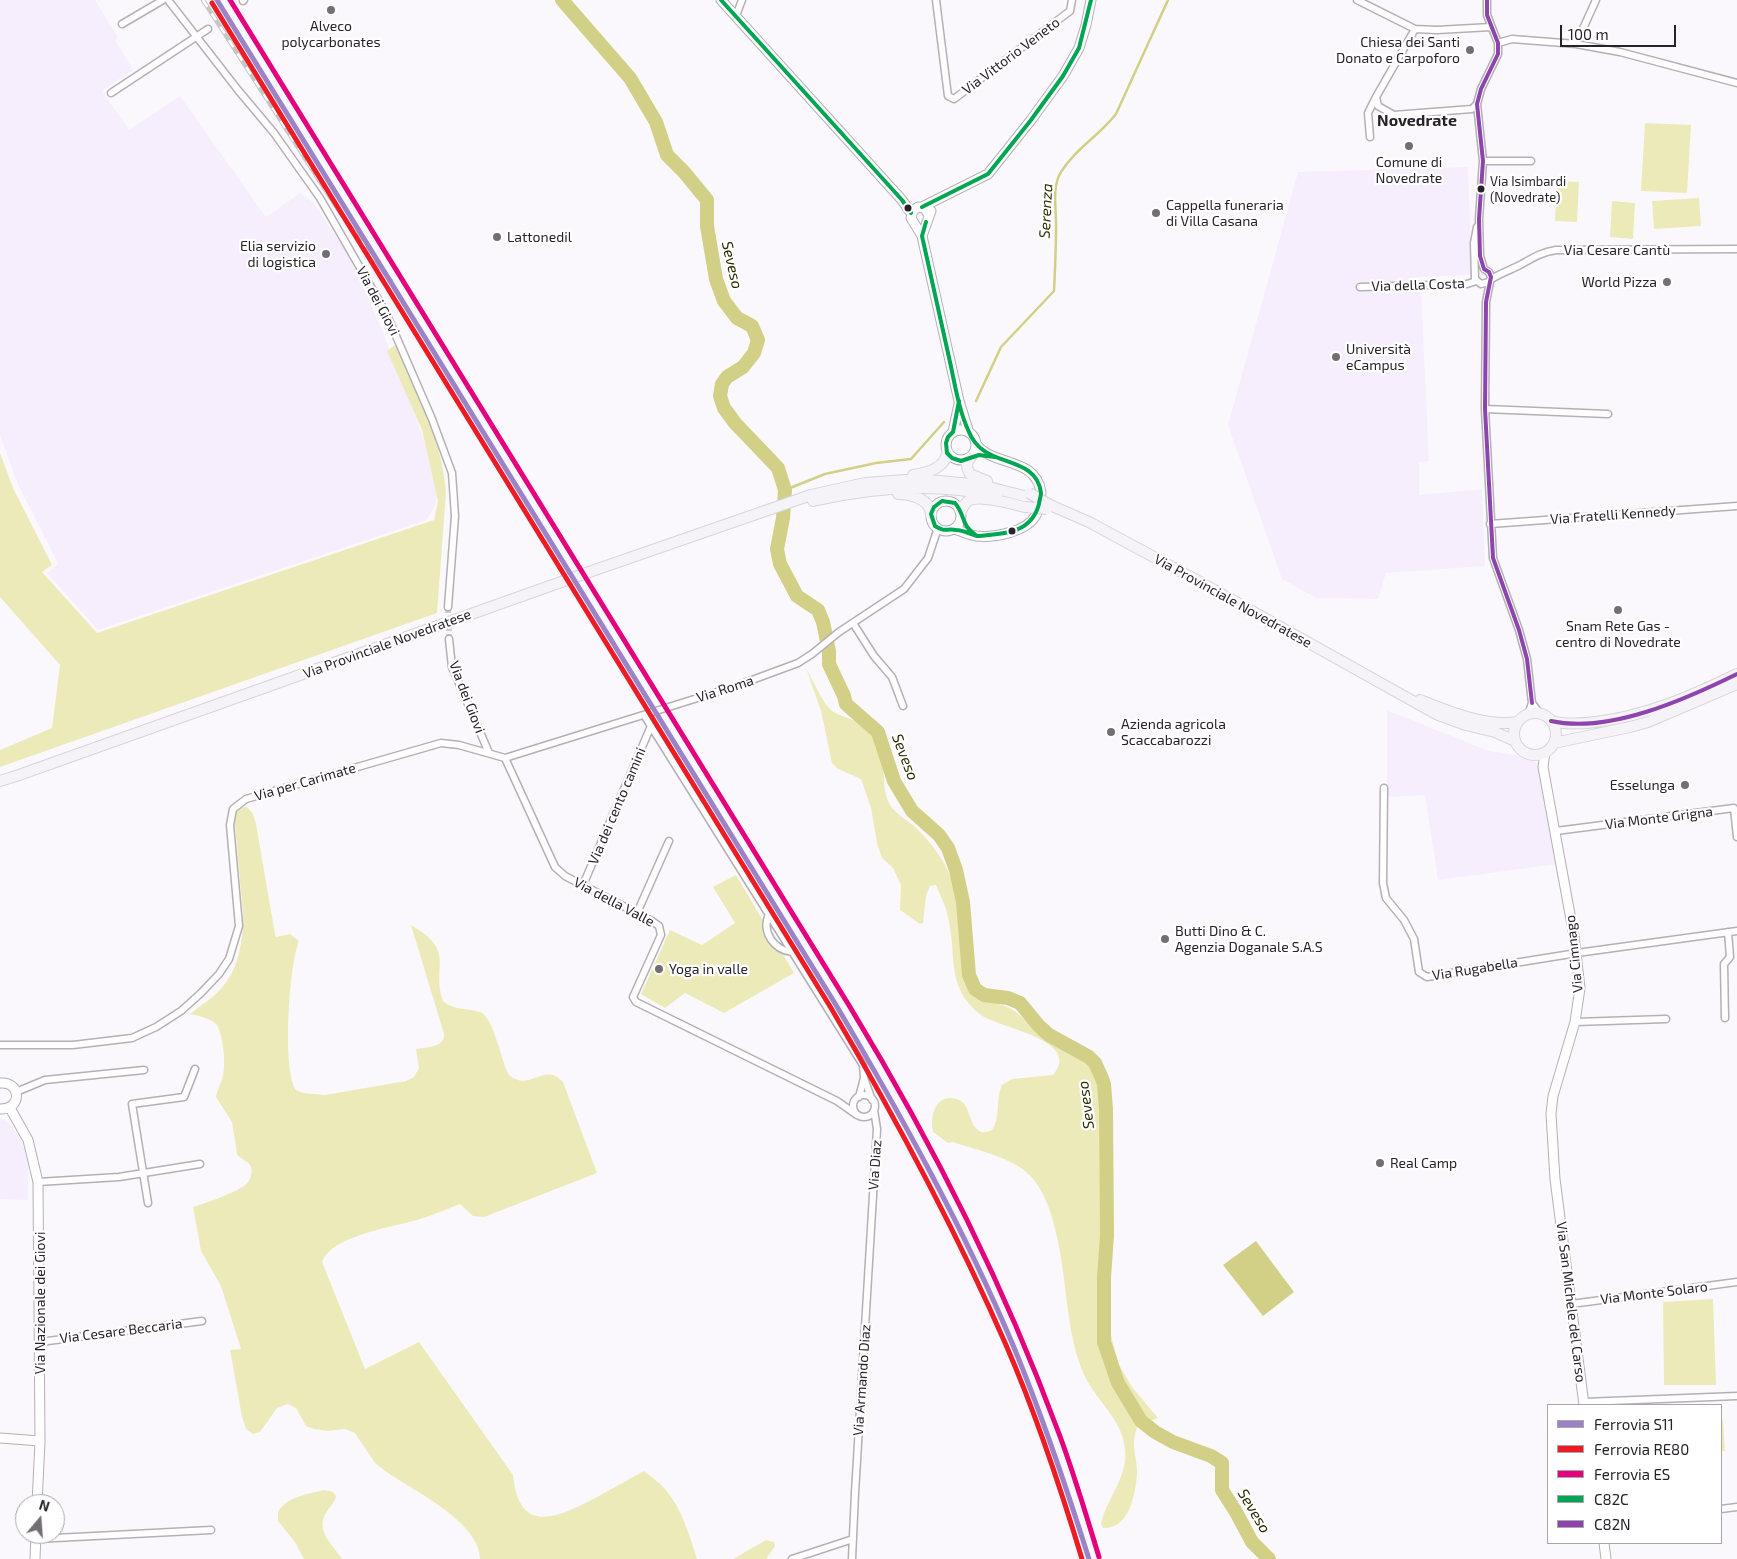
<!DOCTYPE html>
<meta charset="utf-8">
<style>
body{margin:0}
#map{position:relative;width:1737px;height:1559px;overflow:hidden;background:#fbf8fd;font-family:"Exo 2",sans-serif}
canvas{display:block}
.legend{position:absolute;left:1547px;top:1404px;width:175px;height:140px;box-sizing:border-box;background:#fff;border:1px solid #a9a7aa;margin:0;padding:6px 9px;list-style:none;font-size:15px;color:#28232b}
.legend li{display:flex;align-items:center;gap:10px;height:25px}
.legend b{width:25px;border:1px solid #a9a7aa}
.north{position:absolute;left:15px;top:1494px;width:50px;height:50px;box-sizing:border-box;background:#fff;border:1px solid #a9a7aa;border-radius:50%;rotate:18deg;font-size:14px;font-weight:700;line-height:20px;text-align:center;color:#28232b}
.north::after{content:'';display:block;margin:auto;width:18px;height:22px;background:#726e74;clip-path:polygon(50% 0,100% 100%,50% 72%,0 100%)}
.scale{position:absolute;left:1560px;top:25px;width:116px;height:22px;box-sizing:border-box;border:2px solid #28232b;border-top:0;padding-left:6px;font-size:15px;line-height:18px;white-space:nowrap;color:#28232b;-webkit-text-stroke:4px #fff;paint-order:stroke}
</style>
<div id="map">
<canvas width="1737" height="1559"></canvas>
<ul class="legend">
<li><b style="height:6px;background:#9a83c9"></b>Ferrovia S11</li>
<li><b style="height:6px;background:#ed1c24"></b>Ferrovia RE80</li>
<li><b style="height:6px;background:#e5007d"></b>Ferrovia ES</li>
<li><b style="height:6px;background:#00a651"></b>C82C</li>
<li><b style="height:6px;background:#8e44ad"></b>C82N</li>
</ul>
<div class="north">N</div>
<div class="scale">100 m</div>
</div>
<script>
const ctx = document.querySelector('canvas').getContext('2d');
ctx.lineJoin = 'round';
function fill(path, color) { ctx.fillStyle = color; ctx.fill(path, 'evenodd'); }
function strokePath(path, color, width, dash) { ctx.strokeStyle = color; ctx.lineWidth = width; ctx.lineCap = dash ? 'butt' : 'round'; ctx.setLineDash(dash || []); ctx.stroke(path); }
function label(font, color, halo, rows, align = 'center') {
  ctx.font = font + ' "Exo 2",sans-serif'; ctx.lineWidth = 4.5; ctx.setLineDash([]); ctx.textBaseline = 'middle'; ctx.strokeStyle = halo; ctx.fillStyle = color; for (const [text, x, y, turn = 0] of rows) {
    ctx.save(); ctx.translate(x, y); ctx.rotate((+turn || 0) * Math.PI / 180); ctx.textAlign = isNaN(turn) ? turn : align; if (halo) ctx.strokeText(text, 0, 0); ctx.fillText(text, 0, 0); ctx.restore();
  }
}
fill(new Path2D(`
 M0 0H95L118 37 115 40 133 70 102 91 129 130 180 96 266 217 300 193 313 202 350 257 383 332 420 429 440 487 434 508 426 520 98 630 47 573 58 564 18 485 0 435Z
 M1468 167 1472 275 1417 277 1421 289 1429 461 1419 462V495L1482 489 1485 566 1386 573 1378 599 1316 598 1282 579 1228 425 1298 172Z
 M1387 710 1489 751 1522 756 1540 764 1558 864 1438 880 1425 795 1387 797Z
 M0 1118 6 1121 14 1129 23 1145 28 1166V1200L0 1199Z`), '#f7eefd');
fill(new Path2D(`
 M1645 123 1691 125 1687 193 1641 191Z
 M1557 181 1579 182 1577 222 1555 221Z
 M1699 198 1701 226 1654 229 1652 201Z
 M1612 201 1635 203 1633 239 1610 237Z
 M396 344C417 392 443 441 446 493L437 613 0 767V750L52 728 60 665 0 597V453L13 488 52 565 42 572 97 633 434 520 438 501 422 430 387 351Z
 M806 668C812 679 821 699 829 708 840 720 863 718 874 733 889 753 879 783 889 803 894 813 906 819 914 826 929 840 944 859 951 878 959 896 961 918 963 938 965 952 964 982 972 993 980 1002 997 1002 1007 1007 1023 1014 1026 1024 1039 1033 1077 1059 1108 1055 1102 1114L1106 1116 1105 1286 1106 1317 1119 1365 1132 1387 1158 1418 1138 1425C1129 1447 1138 1455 1137 1475 1135 1496 1129 1529 1103 1528L1101 1524C1107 1497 1128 1478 1125 1449 1122 1417 1093 1399 1082 1370 1065 1327 1067 1274 1055 1229 1051 1212 1045 1194 1034 1180 1017 1158 979 1151 953 1142L948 1143 933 1132C929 1115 937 1091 959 1100 971 1106 968 1122 978 1130 982 1134 987 1132 992 1130 1001 1117 995 1100 1002 1085L1012 1079 1053 1075C1083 1040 999 1028 981 1015 945 988 957 954 948 917 946 906 940 895 936 885L930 886 926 896 923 923 920 924 900 910 901 885 893 868 882 858 877 843 871 808 861 779 838 769 832 763 821 711Z
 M247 807 253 814 256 824 275 934 276 937 290 934 299 941C289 965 282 1069 296 1090L303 1093 325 1095 406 1081 414 1077 419 1068 416 1049C426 1047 445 1048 444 1034L411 925C457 952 431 965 443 1001 453 1010 467 1008 480 1012 494 1017 501 1061 509 1075 531 1093 543 1061 563 1082L597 1173 484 1217 473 1216 460 1204C447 1209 433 1215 420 1219 395 1227 332 1235 322 1262L365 1369 419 1342 513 1475C519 1537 559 1517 597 1497 613 1488 629 1479 644 1471 651 1477 659 1482 665 1489 682 1509 689 1534 697 1559H480C480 1521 411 1490 384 1470L375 1463 355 1433 345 1429 328 1431 314 1429 306 1426 296 1408 288 1404 277 1408 260 1432 253 1434 246 1429 242 1417 230 1350 241 1349 221 1286 201 1251 193 1207C208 1202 233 1194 245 1185 250 1182 253 1173 251 1167 249 1160 240 1160 237 1154L232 1122 216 1097C217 1089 222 1082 223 1075 226 1065 223 1032 216 1024 210 1018 199 1016 190 1014 200 1006 210 1000 218 992 239 971 243 942 243 914L234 814 237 808Z
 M736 875 794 973 724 1013 685 993 665 1008 641 994 670 930 702 945 735 923 713 887Z
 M1713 1299 1716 1385H1664L1663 1302Z
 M1721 1420H1723L1725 1451H1721Z
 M324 1490 333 1492 336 1496C335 1503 329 1507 326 1513 315 1531 333 1545 342 1559H304L295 1542 278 1521V1512C286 1497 308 1494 324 1490Z
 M766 1540 774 1542 775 1546 766 1559H733Z`), '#edeab9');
fill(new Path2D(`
 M1256 1241 1294 1292 1263 1316 1223 1265Z`), '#d2cf87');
strokePath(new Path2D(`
 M976 401 1001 347 1054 291C1055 270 1056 250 1056 229 1057 211 1051 188 1061 172 1075 149 1100 135 1116 114L1168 0
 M785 490 825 474 876 463 911 459 944 422`), '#d2cf87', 2.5);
strokePath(new Path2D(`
 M562 0 630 78 656 122 667 155 684 172 707 200V226L716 279 724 301 737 318 752 326 758 340 754 353 743 367 727 377 722 384 720 396 724 408 735 423 778 468 785 490 783 518 777 549 780 564 797 596 818 610 823 622 829 651V664L844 696 846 704 878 732 894 781 912 811 939 835 948 848 956 870 963 902 969 975 975 989 984 995 1008 998 1020 1003 1039 1026 1049 1035 1089 1057 1095 1063 1101 1076 1104 1084 1106 1109 1107 1236 1104 1277V1342L1118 1383 1141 1421 1155 1432 1173 1442 1211 1456 1222 1463V1490L1236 1512 1252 1542 1269 1559`), '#d2cf87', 14);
strokePath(new Path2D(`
 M448 607 449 639`), '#d1cdd3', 6, [6, 3]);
const street = new Path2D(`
 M168 0 238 90 274 133 320 198 386 313 432 419 452 473 455 516 448 607
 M936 0 948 96 954 99 1070 11 1072 0
 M1357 0 1415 29
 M243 1 244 0
 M736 16 742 0
 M122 24 163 0
 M1498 43 1512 39 1576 44 1620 52 1737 83
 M1576 44 1596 0
 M111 93 208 29
 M1376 97 1378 106 1394 115 1472 109 1477 104
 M1370 137 1368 113 1376 97 1415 29 1437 30 1491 27
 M1483 161H1531
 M1477 227 1474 243 1475 279 1481 284 1489 282
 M1484 269 1489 272 1491 277 1486 302 1485 409 1493 558 1519 630 1527 659 1532 703
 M1484 269 1480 256 1479 219 1483 161 1477 104 1481 89 1498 54V43L1487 15V0
 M1490 280C1500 273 1511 270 1522 264 1534 257 1542 252 1556 250L1737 249
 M1360 287 1467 284 1476 281
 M1485 409 1608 414
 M1490 524 1737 506
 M853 623 874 656 892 677 903 706
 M449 639 452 667 489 753
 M644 715 863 1065 864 1078 872 1100
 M1528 715 1532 703 1540 714
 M505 758 555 867 565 876 652 921 659 926 661 935 633 997 636 1002 837 1101 857 1115
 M1384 788 1383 883 1386 898 1404 920 1414 939 1419 972 1427 977 1577 953 1737 931
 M1556 831 1734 808 1737 837
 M583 885 651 726
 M637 913 669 841
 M769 914C761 932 774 950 792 952
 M1725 1018 1724 964 1730 957 1728 932
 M1575 1022 1666 1019
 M0 1045H73L132 1038 156 1027 181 1011 201 993 219 974 229 959 239 926 230 825 233 809 246 799 441 743 459 745 505 758 733 687 798 663 812 654 839 632 904 589 928 558 938 528
 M16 1092 45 1080 144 1070
 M853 1106a11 11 0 1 1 22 0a11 11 0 1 1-22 0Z
 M859 1097 864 1078
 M38 1182 119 1177 200 1164
 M148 1203 132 1104 184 1097 195 1069
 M1571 1304 1737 1282
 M40 1342 202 1321
 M1584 1402 1737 1396
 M1721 1509 1737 1507
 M36 1539 211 1530
 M792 1559 853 1539
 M852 1559 855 1493 877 1129 874 1110`);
const secondary = new Path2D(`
 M721 0 902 200 911 213
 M922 207 988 174 1031 120 1063 76 1079 48 1086 25 1091 0
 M929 215 924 208 918 207 913 211 911 218 922 236 959 401 969 433
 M922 236 931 211
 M946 445a15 15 0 1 1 30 0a15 15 0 1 1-30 0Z
 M953 432 959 404
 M931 516a15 15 0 1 1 30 0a15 15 0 1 1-30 0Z
 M954 529C961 531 969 535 976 536 994 538 1027 532 1036 515 1038 512 1038 507 1039 504 1040 500 1041 496 1041 492 1035 456 993 467 976 444
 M1545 752 1543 767 1574 936 1580 988 1575 1022 1553 1096 1551 1114 1555 1179 1584 1405
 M0 1083C22 1081 22 1110 0 1109
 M10 1108 28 1140 38 1182 40 1441 37 1504
 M0 1438 40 1441
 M1604 1543 1606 1559
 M35 1559 36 1534`);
const primary = new Path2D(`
 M971 457C966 463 966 467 970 474L987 481
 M913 475C927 473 945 468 947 453
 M898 494C911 494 930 499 931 514
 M813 501C873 487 937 483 997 496
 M1050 505 1089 522 1200 582 1436 714 1466 725 1495 732 1515 741
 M961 511C963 508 964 504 968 501 979 494 1012 504 1025 507
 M1420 700C1450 712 1486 727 1518 722
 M1514 734a21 21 0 1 1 42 0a21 21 0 1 1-42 0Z
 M1551 721C1566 725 1580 724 1596 722 1646 716 1692 696 1737 674
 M1554 743 1630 727 1648 722 1737 684
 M0 781 19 775 592 571 811 495 865 483 905 480H929L981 485 1028 497`);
strokePath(street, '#b4b0b6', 9);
strokePath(secondary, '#b4b0b6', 11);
strokePath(primary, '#d7d5d8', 12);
strokePath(street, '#fefeff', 6);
strokePath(secondary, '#fefeff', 9);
strokePath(primary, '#f6f3f8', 10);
const rail = new Path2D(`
 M203 0 339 211 391 281`);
strokePath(rail, '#c7c6c7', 4.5);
strokePath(rail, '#fff', 2.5, [8]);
const primaryBridge = new Path2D(`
 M1029 493 1050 505
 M1025 507 1047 509`);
strokePath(primaryBridge, '#d7d5d8', 12, []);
strokePath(primaryBridge, '#f6f3f8', 10);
strokePath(new Path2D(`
 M721 0 902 200 911 213
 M922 207 988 174 1031 120 1063 76 1079 48 1091 0
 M926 222 922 236C931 278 941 320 950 362 955 385 959 411 969 432 971 438 978 447 983 450 1002 465 1037 461 1041 493 1041 497 1039 501 1039 504 1031 534 1003 534 977 536
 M959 401 953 432 948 437 946 443 947 453 952 458 961 461 979 455 995 457
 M942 501 955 503C966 516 960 525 977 536 970 534 963 530 956 530 946 528 946 533 935 526L931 514 934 507Z`), '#00a651', 4);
strokePath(new Path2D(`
 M1487 0V15L1498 43V54L1481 89 1477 104 1483 161 1479 219 1480 256 1484 269 1489 272 1491 277 1486 302 1485 409 1493 558 1519 630 1527 659 1532 703
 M1551 721C1609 734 1686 699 1737 674`), '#8e44ad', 4);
strokePath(new Path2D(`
 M217 0 836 1005C901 1115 963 1227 1013 1345 1042 1415 1066 1486 1089 1559`), '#9a83c9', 5);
strokePath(new Path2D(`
 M212 3 831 1008C895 1117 955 1228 1006 1345 1036 1414 1060 1486 1082 1559`), '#ed1c24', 5);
strokePath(new Path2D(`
 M230 0 850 1007C932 1142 1003 1283 1058 1431 1074 1473 1086 1515 1099 1557`), '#e5007d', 5);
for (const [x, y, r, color] of [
 [331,10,5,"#726e74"],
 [1470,50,5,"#726e74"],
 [1409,146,5,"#726e74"],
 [1481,189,4.5,"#28232b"],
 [908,208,4.5,"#28232b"],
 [1156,213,5,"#726e74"],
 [497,237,5,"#726e74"],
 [326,254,5,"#726e74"],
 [1667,282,5,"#726e74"],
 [1336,357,5,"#726e74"],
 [1012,531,4.5,"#28232b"],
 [1618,610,5,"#726e74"],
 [1111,732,5,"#726e74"],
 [1685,785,5,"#726e74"],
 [1165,939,5,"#726e74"],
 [659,969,5,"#726e74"],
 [1380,1163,5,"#726e74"]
]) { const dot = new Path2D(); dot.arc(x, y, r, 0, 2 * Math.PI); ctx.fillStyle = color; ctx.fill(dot); strokePath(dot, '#fff', 2); }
label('13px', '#28232b', '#fff', [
 ["Via Isimbardi",1490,182],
 ["(Novedrate)",1490,198]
], 'left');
label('14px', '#28232b', '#fff', [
 ["Alveco",331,26,"center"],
 ["polycarbonates",331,42,"center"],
 ["Chiesa dei Santi",1460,42,"right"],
 ["Donato e Carpoforo",1460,58,"right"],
 ["Comune di",1409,162,"center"],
 ["Novedrate",1409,178,"center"],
 ["Cappella funeraria",1166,205],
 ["di Villa Casana",1166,221],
 ["Lattonedil",507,237],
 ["Elia servizio",316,246,"right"],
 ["di logistica",316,262,"right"],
 ["World Pizza",1657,282,"right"],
 ["Università",1346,349],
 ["eCampus",1346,365],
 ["Snam Rete Gas -",1618,626,"center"],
 ["centro di Novedrate",1618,642,"center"],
 ["Azienda agricola",1121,724],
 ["Scaccabarozzi",1121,740],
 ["Esselunga",1675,785,"right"],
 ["Butti Dino & C.",1175,931],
 ["Agenzia Doganale S.A.S",1175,947],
 ["Yoga in valle",669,969],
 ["Real Camp",1390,1163]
], 'left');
label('14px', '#28232b', '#fff', [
 ["Via Vittorio Veneto",1011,56,-37],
 ["Via Cesare Cantù",1617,250],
 ["Via della Costa",1418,285,-2],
 ["Via dei Giovi",378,301,62],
 ["Via Fratelli Kennedy",1613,515,-4],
 ["Via Provinciale Novedratese",1233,601,29],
 ["Via Provinciale Novedratese",387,644,-20],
 ["Via Roma",725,689,-18],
 ["Via dei Giovi",467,697,69],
 ["Via per Carimate",305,782,-16],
 ["Via dei cento camini",617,806,-67],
 ["Via Monte Grigna",1659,818,-7],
 ["Via della Valle",614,902,28],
 ["Via Cimnago",1574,954,-96],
 ["Via Rugabella",1475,969,-9],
 ["Via Diaz",875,1165,-86],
 ["Via Monte Solaro",1654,1293,-7],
 ["Via San Michele del Carso",1571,1302,83],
 ["Via Nazionale dei Giovi",40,1303,-90],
 ["Via Cesare Beccaria",121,1331,-7],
 ["Via Armando Diaz",862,1380,-86]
]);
label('italic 15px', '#2d2b00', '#fff', [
 ["Serenza",1046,211,-87],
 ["Seveso",732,265,77],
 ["Seveso",905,757,69],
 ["Seveso",1086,1105,-97],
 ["Seveso",1254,1511,59]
]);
label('bold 16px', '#28232b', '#fff', [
 ["Novedrate",1417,121]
]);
</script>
